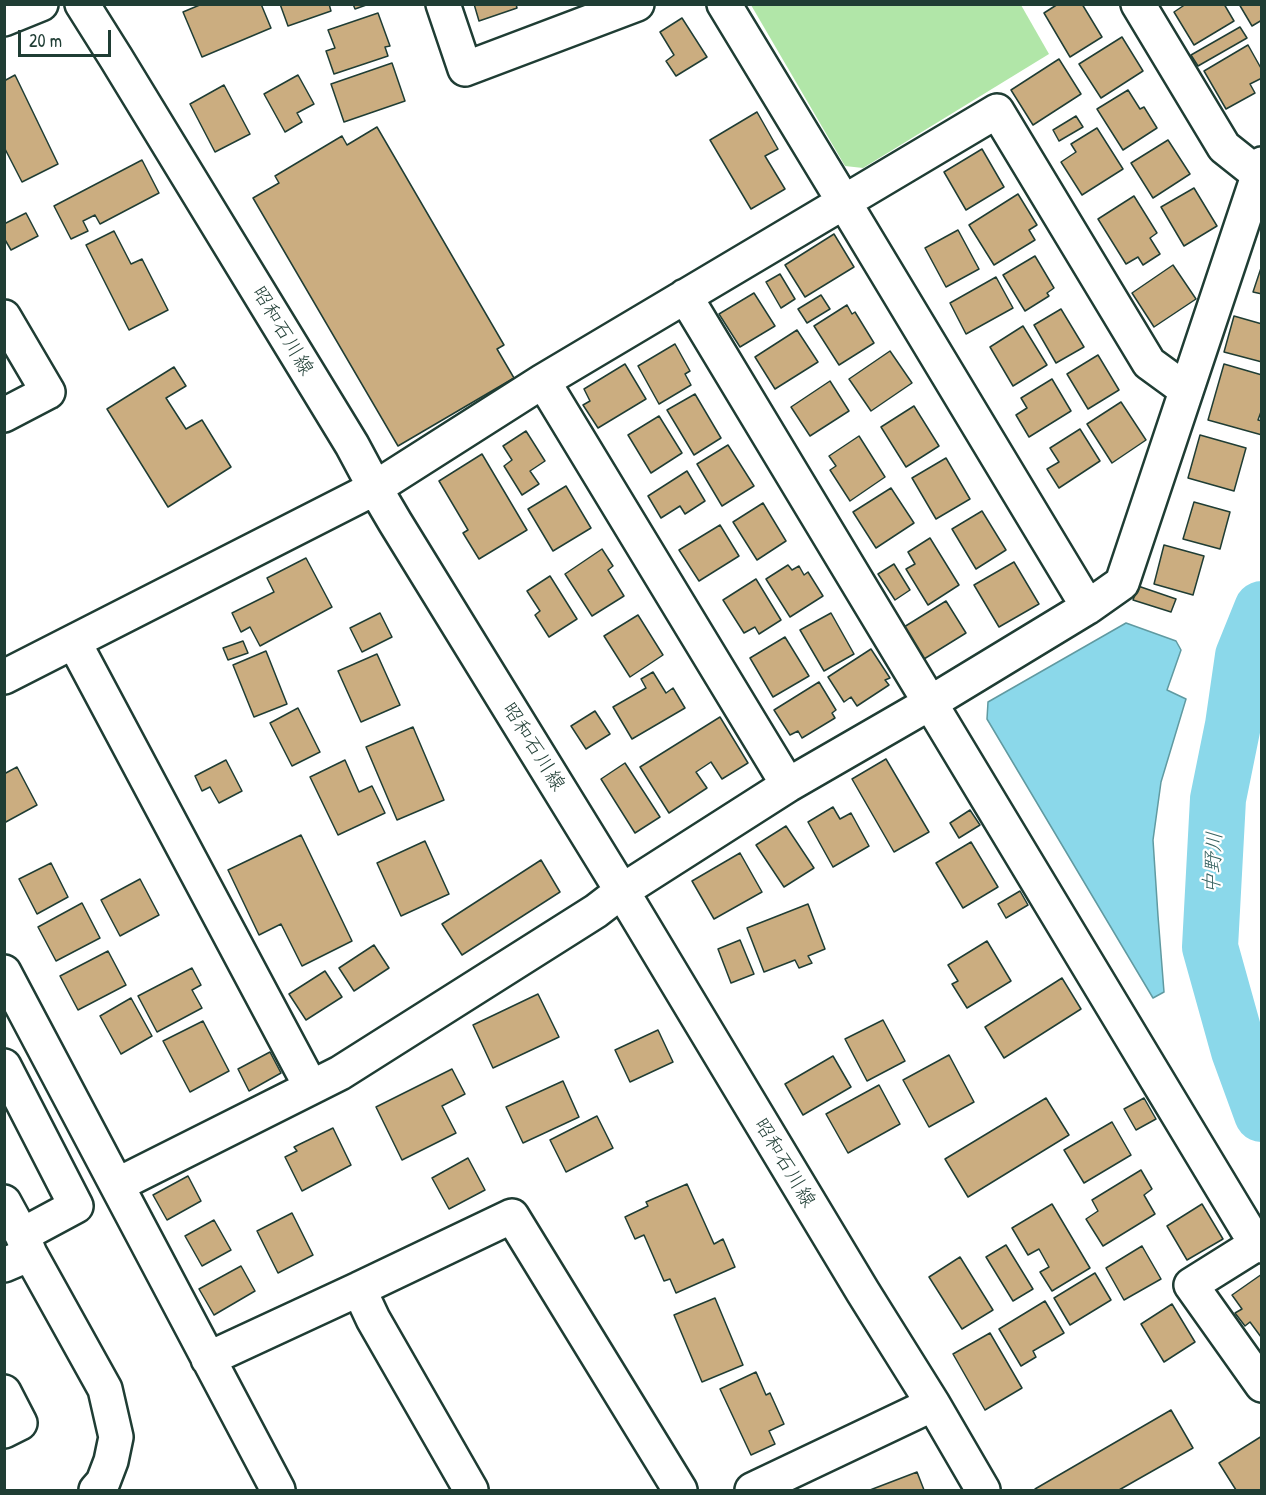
<!DOCTYPE html>
<meta charset="utf-8">
<style>
body{margin:0}
#map{position:relative;width:1266px;height:1495px;overflow:hidden;background:#fff;font-family:"Patrick Hand",sans-serif}
canvas{display:block}
.frame{position:absolute;inset:0;border:6px solid #1f3d34;pointer-events:none}
.scale{position:absolute;left:18px;top:30px;width:93px;height:27px;box-sizing:border-box;border:3px solid #1f3d34;border-top:0;padding-left:8px;font-size:18px;line-height:21px;white-space:nowrap;color:#1f3d34;-webkit-text-stroke:4px #fff;paint-order:stroke}
</style>
<div id="map">
<canvas width="1266" height="1495"></canvas>
<div class="frame"></div>
<div class="scale">20 m</div>
</div>
<script>
const ctx = document.querySelector('canvas').getContext('2d');
ctx.lineJoin = 'round';
function fill(path, color) { ctx.fillStyle = color; ctx.fill(path, 'evenodd'); }
function strokePath(path, color, width, dash) { ctx.strokeStyle = color; ctx.lineWidth = width; ctx.lineCap = dash ? 'butt' : 'round'; ctx.setLineDash(dash || []); ctx.stroke(path); }
function label(font, color, halo, rows, align = 'center') {
  ctx.font = font + ' "Patrick Hand","Klee One",sans-serif'; ctx.lineWidth = 4.5; ctx.setLineDash([]); ctx.textBaseline = 'middle'; ctx.strokeStyle = halo; ctx.fillStyle = color; for (const [text, x, y, turn = 0] of rows) {
    ctx.save(); ctx.translate(x, y); ctx.rotate((+turn || 0) * Math.PI / 180); ctx.textAlign = isNaN(turn) ? turn : align; if (halo) ctx.strokeText(text, 0, 0); ctx.fillText(text, 0, 0); ctx.restore();
  }
}
fill(new Path2D(`
 M751 5H1021L1049 54 863 168 845 166Z`), '#b1e6a8');
const water = new Path2D(`
 M1126 623 1176 641 1181 650 1167 690 1186 699 1161 782 1153 840 1158 916 1164 992 1153 998 987 719 988 702Z`);
fill(water, '#8bd8ea');
strokePath(water, '#609aa1', 1.5);
strokePath(new Path2D(`
 M1262 609 1243 656 1233 725 1218 799 1210 947 1239 1051 1262 1114`), '#8bd8ea', 56);
const building = new Path2D(`
 M202 4H261L271 28 202 57 183 12Z
 M280 4H329L331 11 288 26Z
 M353 4H369L355 9Z
 M474 4H516L517 8 479 21Z
 M1058 4H1082L1102 37 1070 57 1044 13Z
 M1186 4H1224L1234 21 1194 45 1174 12Z
 M1239 4H1262V20L1252 26Z
 M378 13 390 46 385 47 388 56 334 74 326 51 335 48 328 30Z
 M682 18 707 57 676 76 666 61 674 55 660 32Z
 M1240 27 1247 38 1198 66 1191 55Z
 M1122 37 1143 71 1101 98 1079 64Z
 M1248 45 1262 70V78L1250 84 1255 93 1226 109 1204 71Z
 M1059 59 1081 94 1033 125 1011 90Z
 M392 63 405 101 344 122 331 84Z
 M15 75 58 164 22 182 4 147V81Z
 M298 75 314 104 297 113 302 122 285 132 264 94Z
 M224 85 250 134 215 152 190 104Z
 M1128 90 1140 109 1144 107 1157 128 1123 150 1097 109Z
 M757 112 778 149 765 156 785 189 751 209 710 140Z
 M1076 116 1083 127 1059 141 1053 130Z
 M377 127 504 345 497 349 514 378 398 446 253 198 279 183 275 176 342 136 347 145Z
 M1097 128 1123 169 1082 195 1061 162 1076 152 1071 144Z
 M1168 140 1190 174 1153 198 1131 163Z
 M982 149 1004 187 966 210 944 172Z
 M142 160 159 193 100 224 95 215 83 221 88 231 71 239 54 206Z
 M1194 188 1217 226 1184 246 1161 207Z
 M1018 194 1037 225 1029 230 1035 240 994 265 969 225Z
 M1134 196 1157 233 1150 238 1160 254 1143 265 1138 257 1126 264 1098 219Z
 M26 213 38 236 11 250 4 238V224Z
 M958 230 979 269 946 287 925 248Z
 M114 231 131 264 142 259 168 310 129 330 86 245Z
 M834 234 854 267 805 297 785 265Z
 M1035 256 1054 288 1047 293 1049 296 1025 311 1003 275Z
 M1173 265 1196 299 1154 327 1132 293Z
 M1262 265V294L1253 292Z
 M780 274 795 299 781 308 766 282Z
 M996 277 1013 308 966 334 950 303Z
 M754 293 775 326 740 347 719 314Z
 M821 295 830 309 807 323 798 309Z
 M847 305 852 314 855 312 874 343 839 365 814 326Z
 M1061 309 1084 347 1056 363 1034 325Z
 M1234 316 1262 324V362L1224 352Z
 M1023 326 1047 365 1013 386 990 347Z
 M797 330 818 362 775 389 755 357Z
 M675 344 690 371 685 374 691 385 659 404 638 366Z
 M890 351 912 383 871 411 849 379Z
 M1098 355 1119 390 1088 409 1067 374Z
 M625 364 646 399 598 428 583 405 590 401 584 389Z
 M1224 364 1262 375V409L1258 420 1262 421V435L1208 420Z
 M174 367 186 386 166 398 186 429 202 420 231 467 168 507 107 409Z
 M1052 379 1071 411 1029 437 1016 415 1027 408 1021 398Z
 M830 381 849 411 810 436 791 407Z
 M695 394 721 438 694 455 667 410Z
 M1121 402 1146 440 1112 463 1087 424Z
 M914 406 939 446 906 467 881 427Z
 M659 416 682 453 651 473 628 435Z
 M1080 429 1100 461 1059 488 1047 469 1059 462 1050 448Z
 M526 431 545 461 530 471 539 484 522 495 504 466 512 460 503 446Z
 M1200 435 1246 448 1234 491 1188 478Z
 M859 436 885 477 850 501 830 470 836 466 829 456Z
 M728 445 754 486 722 506 697 464Z
 M482 454 527 530 479 559 463 533 468 530 439 481Z
 M946 458 970 499 936 519 912 478Z
 M687 471 705 501 685 514 680 506 661 518 648 496Z
 M566 486 591 528 553 551 528 509Z
 M891 488 914 523 876 548 853 512Z
 M1194 502 1230 512 1220 549 1183 539Z
 M763 503 786 541 757 560 733 522Z
 M982 511 1006 550 976 569 952 529Z
 M720 525 739 556 699 581 679 550Z
 M930 538 959 585 928 605 906 569 915 564 908 552Z
 M1164 545 1204 556 1193 595 1154 584Z
 M602 549 613 566 608 570 624 596 592 616 565 574Z
 M306 558 332 607 260 646 250 627 241 632 232 613 274 592 267 578Z
 M1014 562 1039 604 999 627 974 585Z
 M894 564 910 590 895 600 878 574Z
 M788 565 792 570 799 566 804 575 808 572 823 596 790 617 766 579Z
 M550 576 577 619 549 637 535 615 540 611 527 591Z
 M756 579 781 620 759 634 755 627 744 633 723 600Z
 M1138 586 1176 599 1171 612 1133 600Z
 M946 601 966 633 924 659 904 627Z
 M380 613 392 637 362 652 350 628Z
 M831 613 854 654 824 671 800 630Z
 M638 615 663 655 630 677 604 636Z
 M785 637 809 676 773 697 750 658Z
 M243 641 248 653 228 660 223 648Z
 M871 649 890 678 885 680 889 685 857 706 851 697 844 702 828 677Z
 M266 651 287 704 254 717 233 665Z
 M377 654 400 705 361 722 338 671Z
 M653 672 666 693 673 688 685 708 632 739 613 707 646 688 641 679Z
 M819 682 836 710 832 713 835 718 802 738 798 731 790 735 774 710Z
 M298 708 320 752 292 766 270 723Z
 M595 711 610 734 586 749 571 726Z
 M720 717 748 763 722 779 711 762 696 772 707 788 669 813 640 767Z
 M413 727 444 800 397 820 366 747Z
 M886 759 929 832 894 852 852 779Z
 M226 760 242 791 219 803 210 787 202 791 195 776Z
 M345 760 359 792 372 786 385 813 338 835 310 777Z
 M625 763 660 817 635 833 601 779Z
 M17 767 37 805 4 823V774Z
 M833 807 840 819 851 813 869 846 833 867 808 822Z
 M970 810 980 825 959 838 950 823Z
 M786 826 814 868 784 887 756 845Z
 M301 835 352 941 302 966 281 924 259 935 228 870Z
 M425 841 449 894 401 916 377 863Z
 M971 842 998 887 963 908 936 863Z
 M740 853 762 892 714 919 692 881Z
 M541 860 560 892 462 955 442 924Z
 M51 863 68 897 37 914 19 879Z
 M140 879 159 915 120 936 101 900Z
 M1020 891 1028 905 1006 918 998 904Z
 M82 903 100 938 56 961 38 927Z
 M808 904 825 949 808 956 812 963 799 968 795 960 764 972 747 928Z
 M740 940 754 974 731 983 718 949Z
 M987 941 1011 981 967 1008 952 984 958 981 948 965Z
 M374 945 389 968 354 991 339 968Z
 M108 951 126 985 78 1010 60 976Z
 M192 968 201 985 192 990 202 1008 157 1032 138 996Z
 M325 971 342 997 306 1020 289 994Z
 M1062 978 1081 1009 1004 1058 985 1027Z
 M538 994 559 1037 493 1068 473 1025Z
 M131 998 152 1036 121 1054 100 1016Z
 M883 1020 905 1061 867 1081 845 1039Z
 M203 1021 229 1071 190 1092 163 1041Z
 M658 1030 673 1062 630 1082 615 1050Z
 M270 1052 281 1073 249 1091 238 1069Z
 M949 1055 974 1102 929 1127 903 1080Z
 M833 1056 851 1087 803 1115 785 1084Z
 M452 1069 465 1094 442 1106 456 1133 402 1160 376 1107Z
 M563 1081 579 1117 523 1143 506 1107Z
 M879 1085 900 1124 848 1153 826 1114Z
 M1046 1098 1069 1135 968 1197 945 1159Z
 M1144 1098 1156 1119 1136 1130 1124 1109Z
 M597 1116 613 1148 566 1172 550 1140Z
 M1112 1122 1131 1155 1084 1183 1064 1150Z
 M333 1128 351 1165 302 1191 285 1157 297 1151 294 1147Z
 M468 1158 485 1190 449 1209 432 1178Z
 M1141 1170 1152 1189 1144 1195 1155 1214 1103 1246 1086 1219 1098 1211 1092 1200Z
 M188 1176 201 1201 167 1220 153 1195Z
 M687 1184 714 1244 723 1239 735 1267 676 1293 670 1279 664 1281 644 1235 635 1239 625 1217 648 1206 646 1202Z
 M1052 1204 1090 1268 1052 1291 1040 1272 1049 1267 1039 1249 1028 1255 1012 1228Z
 M1202 1204 1223 1239 1187 1260 1167 1226Z
 M292 1213 313 1255 278 1273 257 1231Z
 M214 1220 231 1250 202 1266 185 1236Z
 M1006 1245 1033 1289 1013 1301 986 1257Z
 M1142 1246 1161 1279 1124 1300 1106 1268Z
 M960 1257 993 1310 962 1329 929 1277Z
 M241 1266 255 1291 214 1315 199 1289Z
 M1095 1273 1111 1300 1070 1325 1054 1298Z
 M1262 1274V1337H1261L1250 1322 1245 1326 1235 1313 1242 1309 1232 1295Z
 M715 1298 743 1365 702 1382 674 1315Z
 M1045 1301 1064 1333 1033 1351 1036 1357 1021 1366 999 1329Z
 M1172 1304 1195 1342 1164 1362 1141 1324Z
 M990 1333 1022 1388 985 1410 953 1354Z
 M756 1372 766 1395 770 1393 784 1424 769 1431 775 1444 751 1455 720 1389Z
 M1171 1410 1193 1448 1119 1490H1036L1035 1489Z
 M1262 1436V1490H1236L1219 1463Z
 M917 1472 924 1490H870Z`);
fill(building, '#cbad80');
strokePath(building, '#1f3d34', 1.5);
const minor = new Path2D(`
 M82 4 116 58 352 445 375 488 395 522 622 891 863 1292 933 1404 983 1490
 M443 4 465 69 637 4
 M724 4 844 202 1088 607
 M1138 4 1224 147 1258 174
 M4 19 41 4
 M685 296 1247 1229 1262 1246
 M4 317 48 392 4 415
 M543 381 788 785
 M74 642 311 1087
 M4 677 375 488 543 381 997 111 1149 363 1186 390
 M4 972 278 1490
 M4 1066 76 1206 22 1235
 M117 1185 340 1073 596 911 622 891 788 785 930 703 1088 607 1122 583 1262 164
 M4 1202 22 1235 30 1254 105 1389 116 1437 111 1461 103 1482 96 1490
 M1258 1243 1191 1285 1262 1385
 M4 1265 30 1254
 M359 1289 512 1216 680 1490
 M208 1359 359 1289 373 1319 471 1490
 M4 1392 20 1423 4 1431
 M752 1490 933 1404`);
strokePath(minor, '#1f3d34', 38);
strokePath(minor, '#fff', 33);
label('20px', '#1f3d34', '#fff', [
 ["昭和石川線",282,331,59],
 ["昭和石川線",533,747,58],
 ["昭和石川線",784,1163,59]
]);
label('italic 21px', '#3a6462', '#fff', [
 ["中野川",1214,863,-87]
]);
</script>
